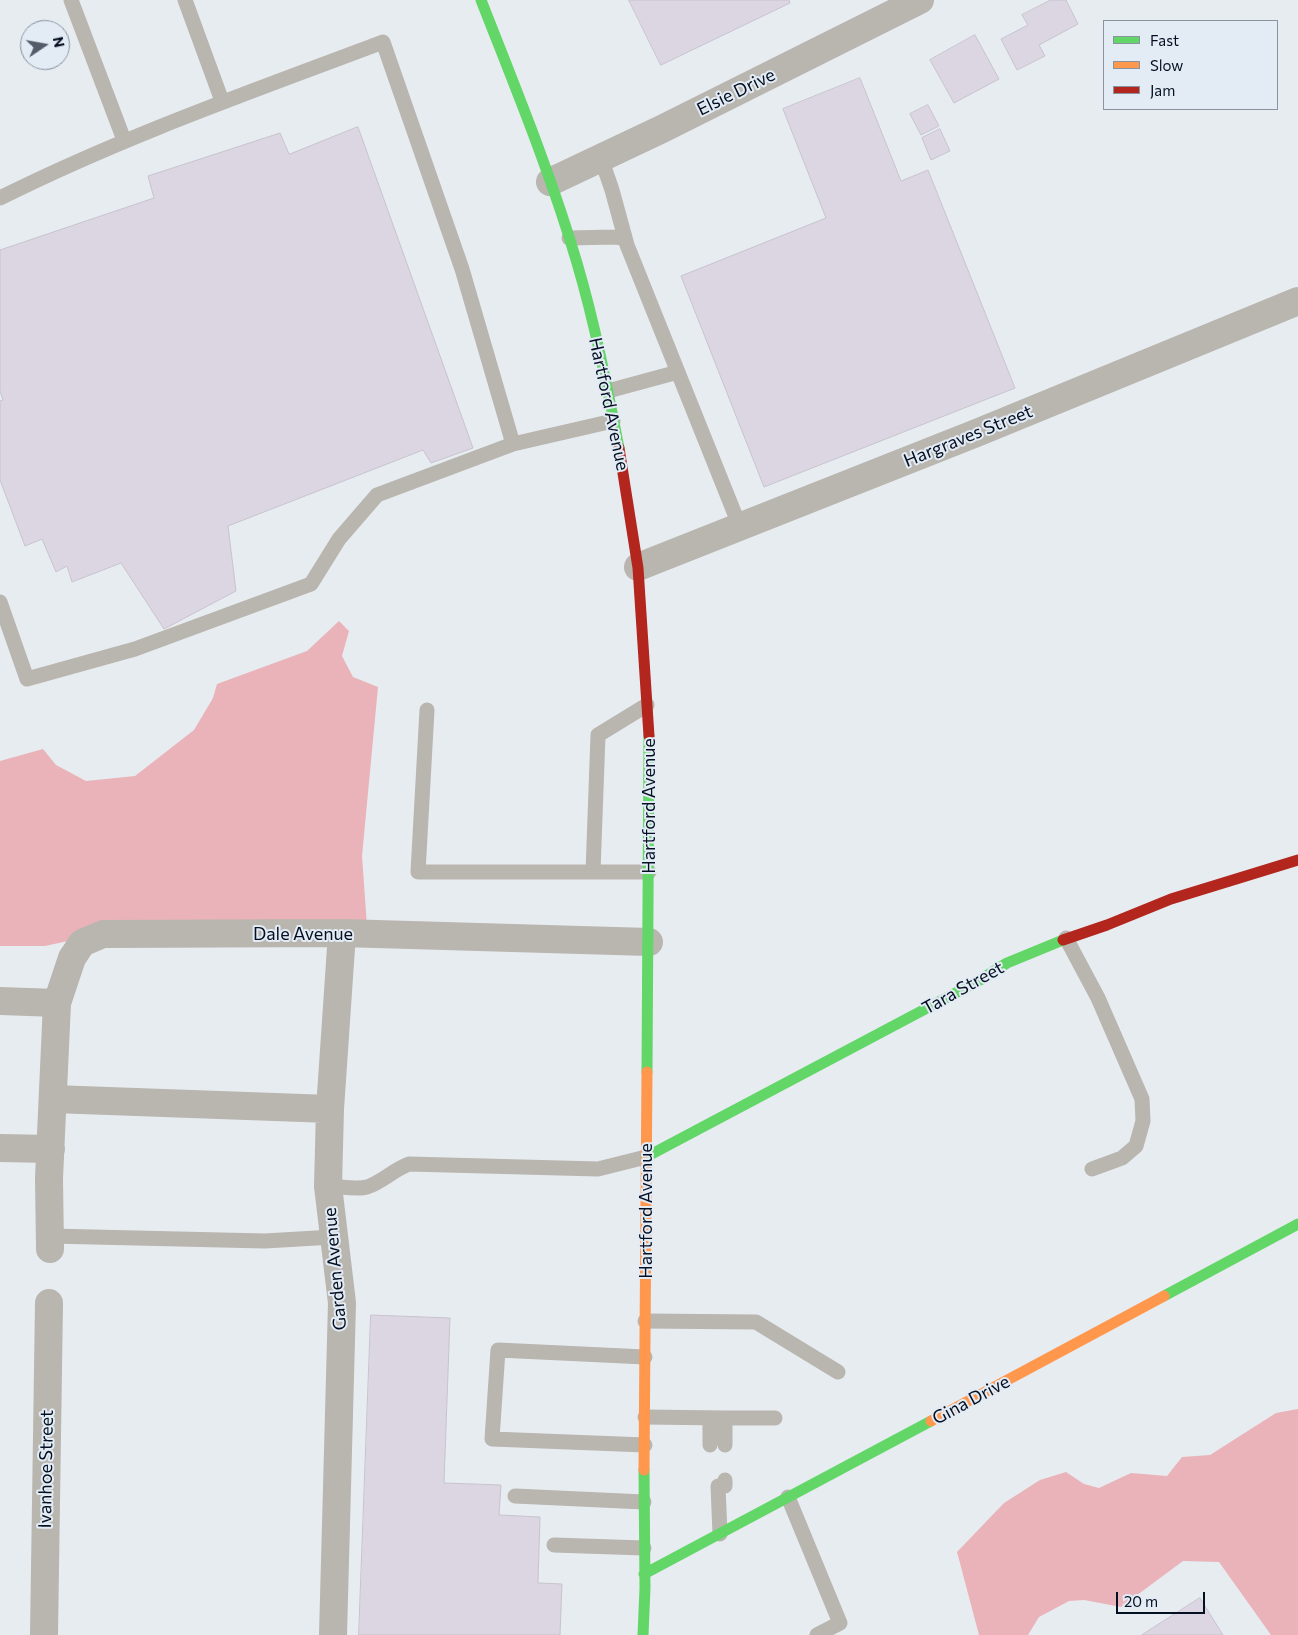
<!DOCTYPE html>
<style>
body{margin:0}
#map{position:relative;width:1298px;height:1635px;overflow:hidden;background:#e7ecf1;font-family:Commissioner,sans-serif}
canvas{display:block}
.legend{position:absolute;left:1103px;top:20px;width:175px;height:90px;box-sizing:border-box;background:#e3ebf5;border:1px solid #8a93a0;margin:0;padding:6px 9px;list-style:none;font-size:15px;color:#041021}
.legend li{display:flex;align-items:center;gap:10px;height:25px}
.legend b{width:25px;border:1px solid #8a93a0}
.north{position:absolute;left:20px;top:20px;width:50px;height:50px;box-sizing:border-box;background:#e3ebf5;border:1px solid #8a93a0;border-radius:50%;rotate:78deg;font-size:14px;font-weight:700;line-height:20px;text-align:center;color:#041021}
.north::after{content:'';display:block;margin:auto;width:18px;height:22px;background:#535d6a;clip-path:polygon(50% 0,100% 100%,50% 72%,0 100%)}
.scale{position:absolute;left:1116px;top:1592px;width:89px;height:22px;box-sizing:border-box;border:2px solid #041021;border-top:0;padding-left:6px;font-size:15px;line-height:18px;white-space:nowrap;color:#041021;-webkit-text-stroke:4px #e3ebf5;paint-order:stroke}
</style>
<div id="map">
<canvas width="1298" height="1635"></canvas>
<ul class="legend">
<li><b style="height:6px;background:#63d668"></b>Fast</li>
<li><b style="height:6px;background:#ff974d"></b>Slow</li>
<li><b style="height:6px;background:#b3261e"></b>Jam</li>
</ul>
<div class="north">N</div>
<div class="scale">20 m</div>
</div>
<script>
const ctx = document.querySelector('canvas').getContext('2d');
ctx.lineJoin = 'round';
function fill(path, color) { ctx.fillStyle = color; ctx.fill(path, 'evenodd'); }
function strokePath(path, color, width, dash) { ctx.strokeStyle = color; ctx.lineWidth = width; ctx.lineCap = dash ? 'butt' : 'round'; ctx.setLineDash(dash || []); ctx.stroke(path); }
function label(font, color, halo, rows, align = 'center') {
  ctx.font = font + ' Commissioner,sans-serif'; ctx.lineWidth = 4; ctx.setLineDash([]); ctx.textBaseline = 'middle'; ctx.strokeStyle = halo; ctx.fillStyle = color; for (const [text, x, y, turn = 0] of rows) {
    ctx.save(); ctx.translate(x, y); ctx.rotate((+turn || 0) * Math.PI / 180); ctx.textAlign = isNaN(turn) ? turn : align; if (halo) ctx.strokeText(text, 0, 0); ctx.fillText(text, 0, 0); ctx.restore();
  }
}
fill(new Path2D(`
 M339 621 349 631 342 656 353 677 378 687 362 856 368 940 68 941 45 946H0V761L43 749 56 765 86 781 135 776 194 730 213 698 217 684 307 651Z
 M1298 1409V1635H1271L1219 1562 1183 1561 1121 1607 1084 1600 1069 1601 1039 1617 1028 1635H979L957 1552 1004 1503 1040 1480 1066 1472 1084 1484 1099 1488 1131 1473 1167 1476 1182 1457 1210 1455 1276 1413Z`), '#e9b3b9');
const building = new Path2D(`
 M629 0H789L790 3 661 65Z
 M1051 0H1066L1078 24 1039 45 1045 56 1017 70 1001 39 1028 25 1022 15Z
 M975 35 999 79 954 103 930 60Z
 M860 78 901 181 928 170 1015 388 764 487 681 276 826 218 783 109Z
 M928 105 939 126 921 135 910 114Z
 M358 127 473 448 431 463 423 450 228 526 236 591 164 629 121 563 72 582 67 566 56 572 42 539 25 546 0 480V401L3 400 0 391V250L154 198 148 176 280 133 289 154Z
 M940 129 950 151 931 160 922 138Z
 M371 1315 450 1318 444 1483 501 1485 499 1515 540 1517 538 1583 562 1584 560 1635H359Z
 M1200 1598 1223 1635H1142Z`);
fill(building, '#dbd6e2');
strokePath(building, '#c7c3ce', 1);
strokePath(new Path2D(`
 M71 0 124 140
 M185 0 222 101
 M601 158 612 190 627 245 740 527
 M0 198C124 136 253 91 383 42L462 269 513 444
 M569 238 616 237 625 239
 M608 391 678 372
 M0 602 27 679 135 649 311 584 339 539 377 495 513 444 613 421
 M427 710 418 872H649
 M593 872 598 735 647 705
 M1066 938 1098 998 1142 1099 1143 1121 1136 1146 1122 1158 1092 1169
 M328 1186C339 1186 356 1190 367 1187 382 1182 393 1170 409 1164L598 1169 646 1157
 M50 1236 265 1241 333 1237
 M645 1321 756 1322 838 1372
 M645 1417 725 1418V1445
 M710 1418V1445
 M725 1418H775
 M645 1445 492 1439 498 1350 645 1357
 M515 1496 644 1502
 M788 1497 840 1623 817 1635
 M720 1534 718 1486H725V1480
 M554 1545 644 1548`), '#b9b5af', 15);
strokePath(new Path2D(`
 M550 182 662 129 920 0
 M638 567 979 432 1298 301
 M0 1001 57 1003 72 958 82 943 103 934 342 933 649 942
 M53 1099 330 1109
 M0 1148 51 1149
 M50 1249 49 1178 57 1003
 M44 1635 49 1303
 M333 1635 342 1303 328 1186 330 1109 342 933`), '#b9b5af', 28);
strokePath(new Path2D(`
 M481 0C515 87 551 174 577 263 595 324 607 386 619 448
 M647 1072 649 736
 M646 1157 980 980 1007 963 1063 940
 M1164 1296 1298 1224
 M644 1574 931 1421
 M643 1635 645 1588 644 1470`), '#63d668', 11);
strokePath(new Path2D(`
 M931 1421 1164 1296
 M644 1470 647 1072`), '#ff974d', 11);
strokePath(new Path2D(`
 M619 448 638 568 649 736
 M1063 940 1107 925 1171 899 1298 860`), '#b3261e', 11);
label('18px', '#041021', '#e3ebf5', [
 ["Elsie Drive",736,92,-26],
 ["Hartford Avenue",609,404,78],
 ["Hargraves Street",968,436,-22],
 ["Hartford Avenue",649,806,-90],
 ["Dale Avenue",303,934],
 ["Tara Street",963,988,-29],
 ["Hartford Avenue",646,1211,-90],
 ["Garden Avenue",335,1269,-95],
 ["Gina Drive",971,1400,-28],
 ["Ivanhoe Street",46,1469,-89]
]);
</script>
